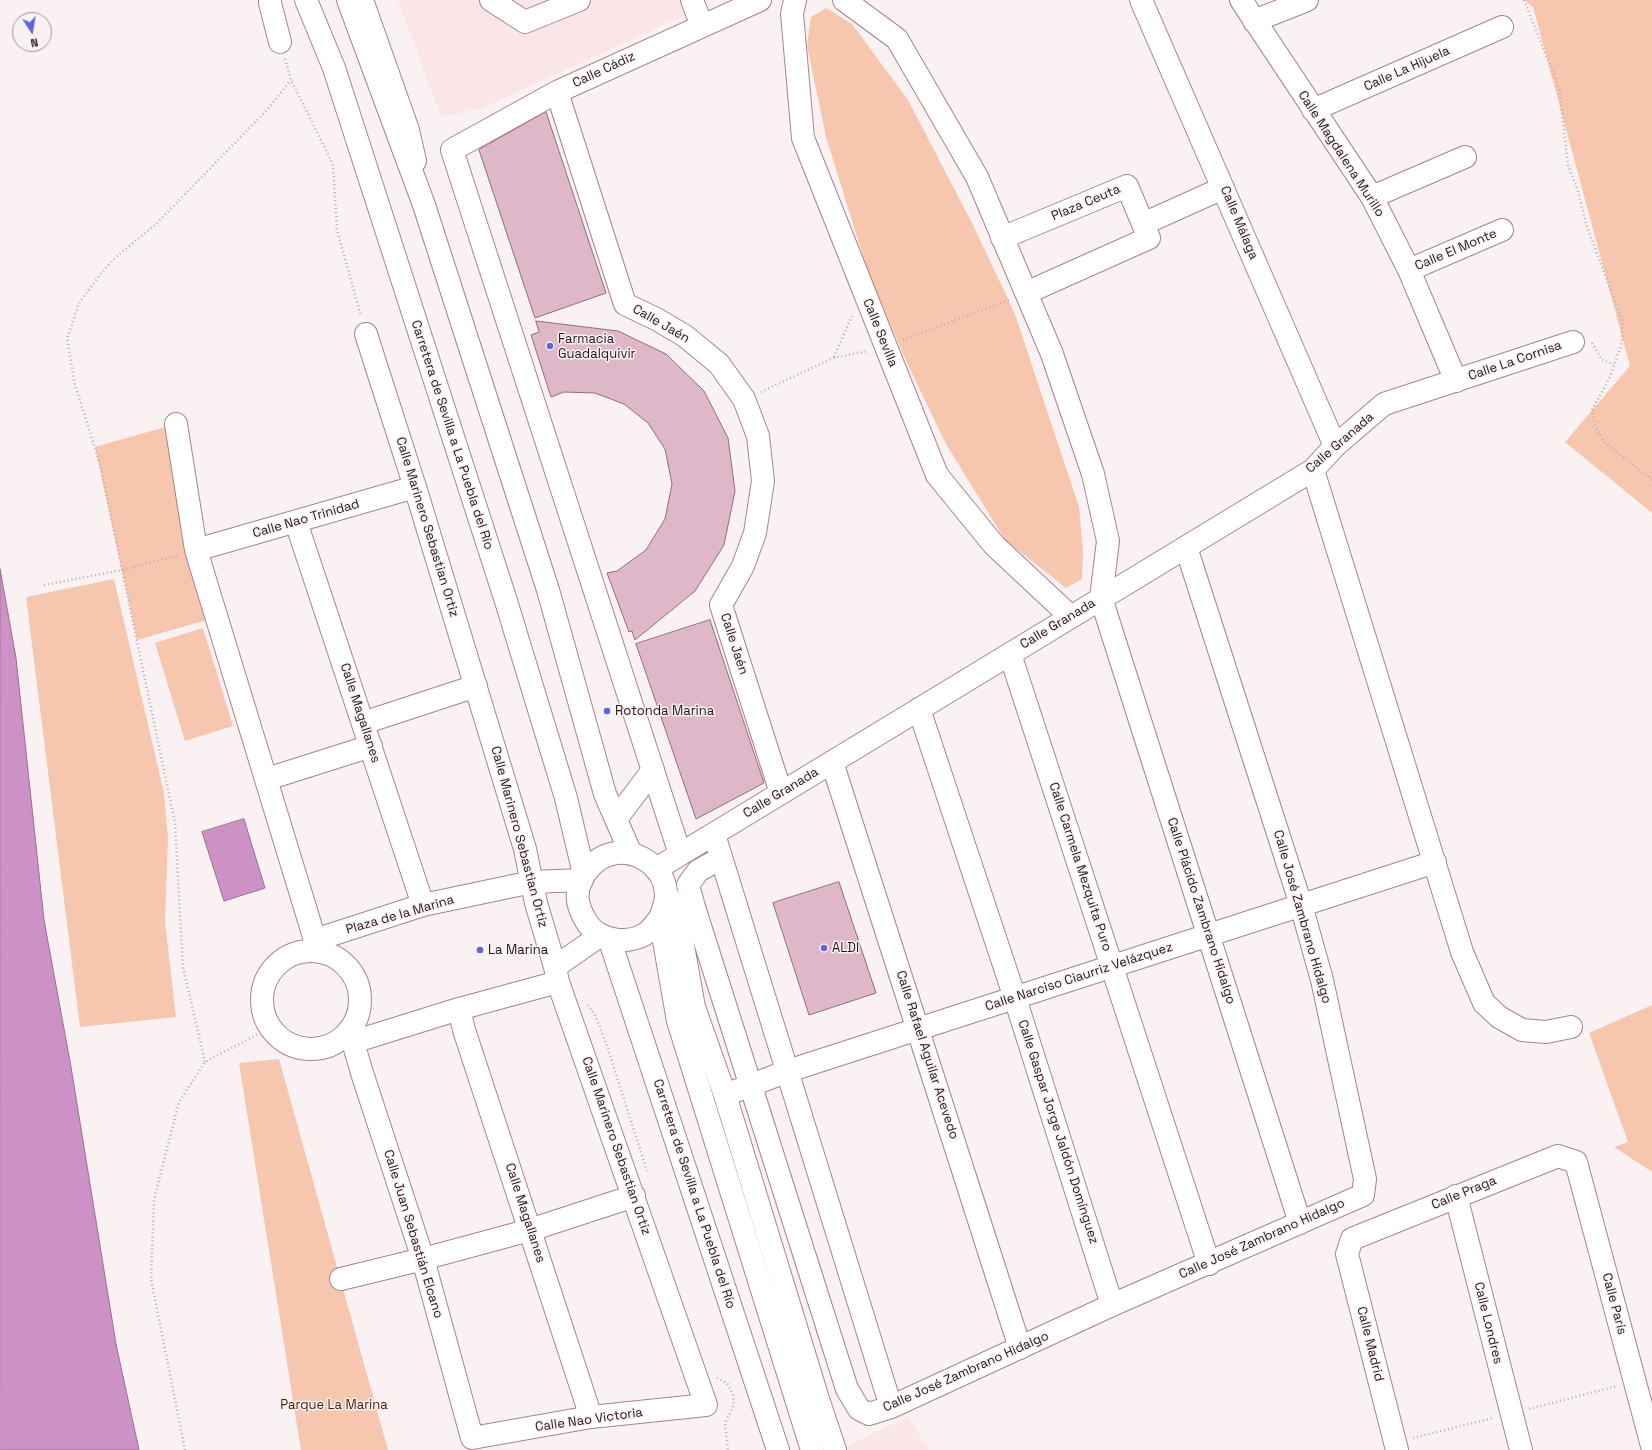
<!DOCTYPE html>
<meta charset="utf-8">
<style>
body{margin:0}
#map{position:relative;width:1652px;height:1450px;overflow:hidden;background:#faf1f2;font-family:"Space Grotesk",sans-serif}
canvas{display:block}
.north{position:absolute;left:12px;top:12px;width:40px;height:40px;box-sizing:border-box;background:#faf1f2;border:1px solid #a5999b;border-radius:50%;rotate:168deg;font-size:11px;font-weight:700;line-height:16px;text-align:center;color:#251618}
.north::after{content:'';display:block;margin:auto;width:14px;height:18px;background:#5c65dd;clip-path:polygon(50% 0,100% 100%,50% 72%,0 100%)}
</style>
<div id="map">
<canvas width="1652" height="1450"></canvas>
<div class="north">N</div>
</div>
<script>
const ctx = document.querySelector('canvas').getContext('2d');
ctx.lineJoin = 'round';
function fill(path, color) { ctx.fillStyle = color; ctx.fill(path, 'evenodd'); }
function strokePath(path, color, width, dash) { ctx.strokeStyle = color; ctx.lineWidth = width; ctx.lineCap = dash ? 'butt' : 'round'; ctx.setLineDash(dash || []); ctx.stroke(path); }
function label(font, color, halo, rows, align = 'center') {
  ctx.font = font + ' "Space Grotesk",sans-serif'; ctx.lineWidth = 3; ctx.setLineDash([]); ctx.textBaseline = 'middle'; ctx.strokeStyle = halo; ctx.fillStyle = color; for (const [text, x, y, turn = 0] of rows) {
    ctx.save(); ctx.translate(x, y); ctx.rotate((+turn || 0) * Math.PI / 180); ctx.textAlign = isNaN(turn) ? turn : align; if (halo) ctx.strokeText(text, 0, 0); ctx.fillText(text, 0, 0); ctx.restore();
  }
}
fill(new Path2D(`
 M398 0H685L690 13 482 108 441 117Z
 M908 1417 929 1450H839Z`), '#fae5e8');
fill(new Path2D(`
 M1524 0H1652V513L1565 442 1630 366 1533 7Z
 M826 8 852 24 908 100 973 225 1015 314 1079 507 1083 551 1082 579 1066 588 1005 540 946 444 907 363 868 272 826 137 807 45 811 17Z
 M176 424 210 619 137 640 95 447Z
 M114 579 164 793 168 838 165 922 176 1017 80 1027 26 597Z
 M203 628 233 726 185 741 155 643Z
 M1652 1005V1172L1614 1147 1628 1142 1589 1033Z
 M279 1059 388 1450H301L239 1063Z`), '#f7c6af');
const water = new Path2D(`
 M0 569 16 658 44 920 71 1067 116 1344 139 1450H0Z
 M244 819 265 888 224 901 202 832Z`);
fill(water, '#cd92c5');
strokePath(water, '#9b6d91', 1);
const building = new Path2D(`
 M546 112 606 293 535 318 479 150Z
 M536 321 618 331 666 354 704 391 728 438 735 491 724 545 695 591 635 640 632 631 629 632 607 573 617 571 646 550 665 519 672 484 665 449 648 423 624 404 595 393 564 392 551 397 531 335 539 332Z
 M710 620 764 783 696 819 636 644Z
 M839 882 876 993 809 1015 773 903Z`);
fill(building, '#deb8c8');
strokePath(building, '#906d7d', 1);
const minor = new Path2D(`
 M270 0V3L280 42
 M362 0 408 130 415 161
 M491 0 525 22 579 0
 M692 0 702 26
 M795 0 792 14 803 138 937 475 994 545 1071 617
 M844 0 897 39 977 177 1052 354 1093 474 1108 541 1101 598 1300 1223
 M1141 0 1335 446
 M1241 0 1372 197 1409 270 1456 381
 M1254 21 1307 0
 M557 92 625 304 658 320 685 336 719 364 744 399 758 436 763 481 755 533 743 566 721 605 781 793
 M1313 110 1502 27
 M1372 197 1465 157
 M1143 224 1223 188
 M1002 238 1127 186 1149 238 1026 293
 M1409 270 1502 230
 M176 424 196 550 315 940 313 950
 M1313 470 1462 952 1484 1003 1499 1017 1522 1030 1546 1032 1571 1027
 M296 522 423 905
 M196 550 415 487
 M1010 654 1209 1264
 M919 709 1015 998 1112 1305
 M363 723 476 686
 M832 762 1020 1348
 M267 779 371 746
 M717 844 891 1407
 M680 854 452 150 557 92 760 0
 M721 858 698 871 688 885 694 907 847 1389 859 1409 869 1414 891 1407 1112 1305 1363 1195 1365 1179 1322 980 1301 905 1186 547
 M656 869 1313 470 1335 446 1384 404 1573 342
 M666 893 677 912 694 1007 725 1095 818 1399 835 1450
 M315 940 423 905 532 882 582 880
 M262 1000a49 49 0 1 1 98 0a49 49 0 1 1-98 0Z
 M555 967 601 935
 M459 1009 464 1030 591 1417
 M346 1034 353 1042 362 1073 423 1259 472 1438 591 1417 706 1405 558 982 555 967 536 903 525 849 415 487 366 334
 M353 1042 459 1009 558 982
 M725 1095 788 1071 1435 862
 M1456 1196 1521 1450
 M341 1279 423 1259 530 1230 634 1196
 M1397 1450 1347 1254 1352 1239 1558 1156 1576 1162 1652 1446`);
const major = new Path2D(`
 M306 0 334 68 506 601 566 798 584 874
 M348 0 424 205 548 590 605 794 631 854
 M616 819 653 770
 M660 918C656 923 652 928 648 932 630 946 597 941 586 921 583 916 579 907 578 901 575 879 594 856 616 853 640 850 666 869 666 895 666 903 663 910 660 918L678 1021 812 1450
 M609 938 778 1450`);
strokePath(minor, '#aa8389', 24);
strokePath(major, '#aa8389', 24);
strokePath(new Path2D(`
 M1524 0 1559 88 1568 165 1578 191 1586 224 1622 320V343L1609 379 1592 410 1595 426 1604 442 1652 480
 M285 59 291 80 333 164 337 230 361 316
 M903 340 1009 300
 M1592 343 1602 360 1614 364
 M834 357 852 316
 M761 392 833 358 868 351
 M44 585 123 570 178 555
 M588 1005 595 1015 606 1043 647 1171
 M205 1062 183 967 175 823 100 464 75 385 67 339 79 303 102 272 117 256 155 225 267 110 291 80
 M717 1378 727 1383 733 1394 734 1405 725 1423 728 1450
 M1529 1409 1617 1386
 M1413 1438 1493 1418
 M185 1450 151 1279 154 1199 179 1102 205 1062 270 1028`), '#b9aeb0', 2.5, [1, 3]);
strokePath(minor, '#fff', 22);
strokePath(major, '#fff', 22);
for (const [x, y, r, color] of [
 [550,346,4,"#5c65dd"],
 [607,711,4,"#5c65dd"],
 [824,948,4,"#5c65dd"],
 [480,950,4,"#5c65dd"]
]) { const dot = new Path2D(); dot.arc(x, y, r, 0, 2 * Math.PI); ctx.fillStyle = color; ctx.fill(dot); strokePath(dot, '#faf1f2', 1.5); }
label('13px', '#251618', '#faf1f2', [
 ["Calle La Hijuela",1407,69,-24],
 ["Calle Cádiz",604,70,-25],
 ["Calle Magdalena Murillo",1341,154,57],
 ["Plaza Ceuta",1086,203,-23],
 ["Calle Málaga",1239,223,67],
 ["Calle El Monte",1456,250,-23],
 ["Calle Jaén",661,324,30],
 ["Calle Sevilla",880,333,68],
 ["Calle La Cornisa",1515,361,-19],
 ["Carretera de Sevilla a La Puebla del Río",452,435,72],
 ["Calle Granada",1340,443,-41],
 ["Calle Nao Trinidad",306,519,-16],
 ["Calle Marinero Sebastian Ortiz",427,527,73],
 ["Calle Granada",1058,624,-31],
 ["Calle Jaén",734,644,72],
 ["Calle Magallanes",360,713,72],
 ["Calle Granada",781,793,-31],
 ["Calle Marinero Sebastian Ortiz",519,837,75],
 ["Calle Carmela Mezquita Puro",1080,867,72],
 ["Calle Plácido Zambrano Hidalgo",1201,911,72],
 ["Plaza de la Marina",400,915,-16],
 ["Calle José Zambrano Hidalgo",1302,917,74],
 ["Calle Narciso Ciaurriz Velázquez",1079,977,-18],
 ["Calle Rafael Aguilar Acevedo",927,1055,72],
 ["Calle Gaspar Jorge Jaldón Domínguez",1058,1132,72],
 ["Calle Marinero Sebastian Ortiz",616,1146,71],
 ["Calle Praga",1464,1193,-22],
 ["Carretera de Sevilla a La Puebla del Río",694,1194,72],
 ["Calle Magallanes",525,1213,72],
 ["Calle Juan Sebastián Elcano",413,1234,73],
 ["Calle José Zambrano Hidalgo",1262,1239,-24],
 ["Calle París",1614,1304,75],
 ["Calle Londres",1488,1323,76],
 ["Calle Madrid",1370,1344,76],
 ["Calle José Zambrano Hidalgo",966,1372,-24],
 ["Calle Nao Victoria",589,1420,-8]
]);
label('13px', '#251618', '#faf1f2', [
 ["Farmacia",558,339],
 ["Guadalquivir",558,354],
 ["Rotonda Marina",615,711],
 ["ALDI",832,948],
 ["La Marina",488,950]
], 'left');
label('13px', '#4d2007', '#faf1f2', [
 ["Parque La Marina",334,1405]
]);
</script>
